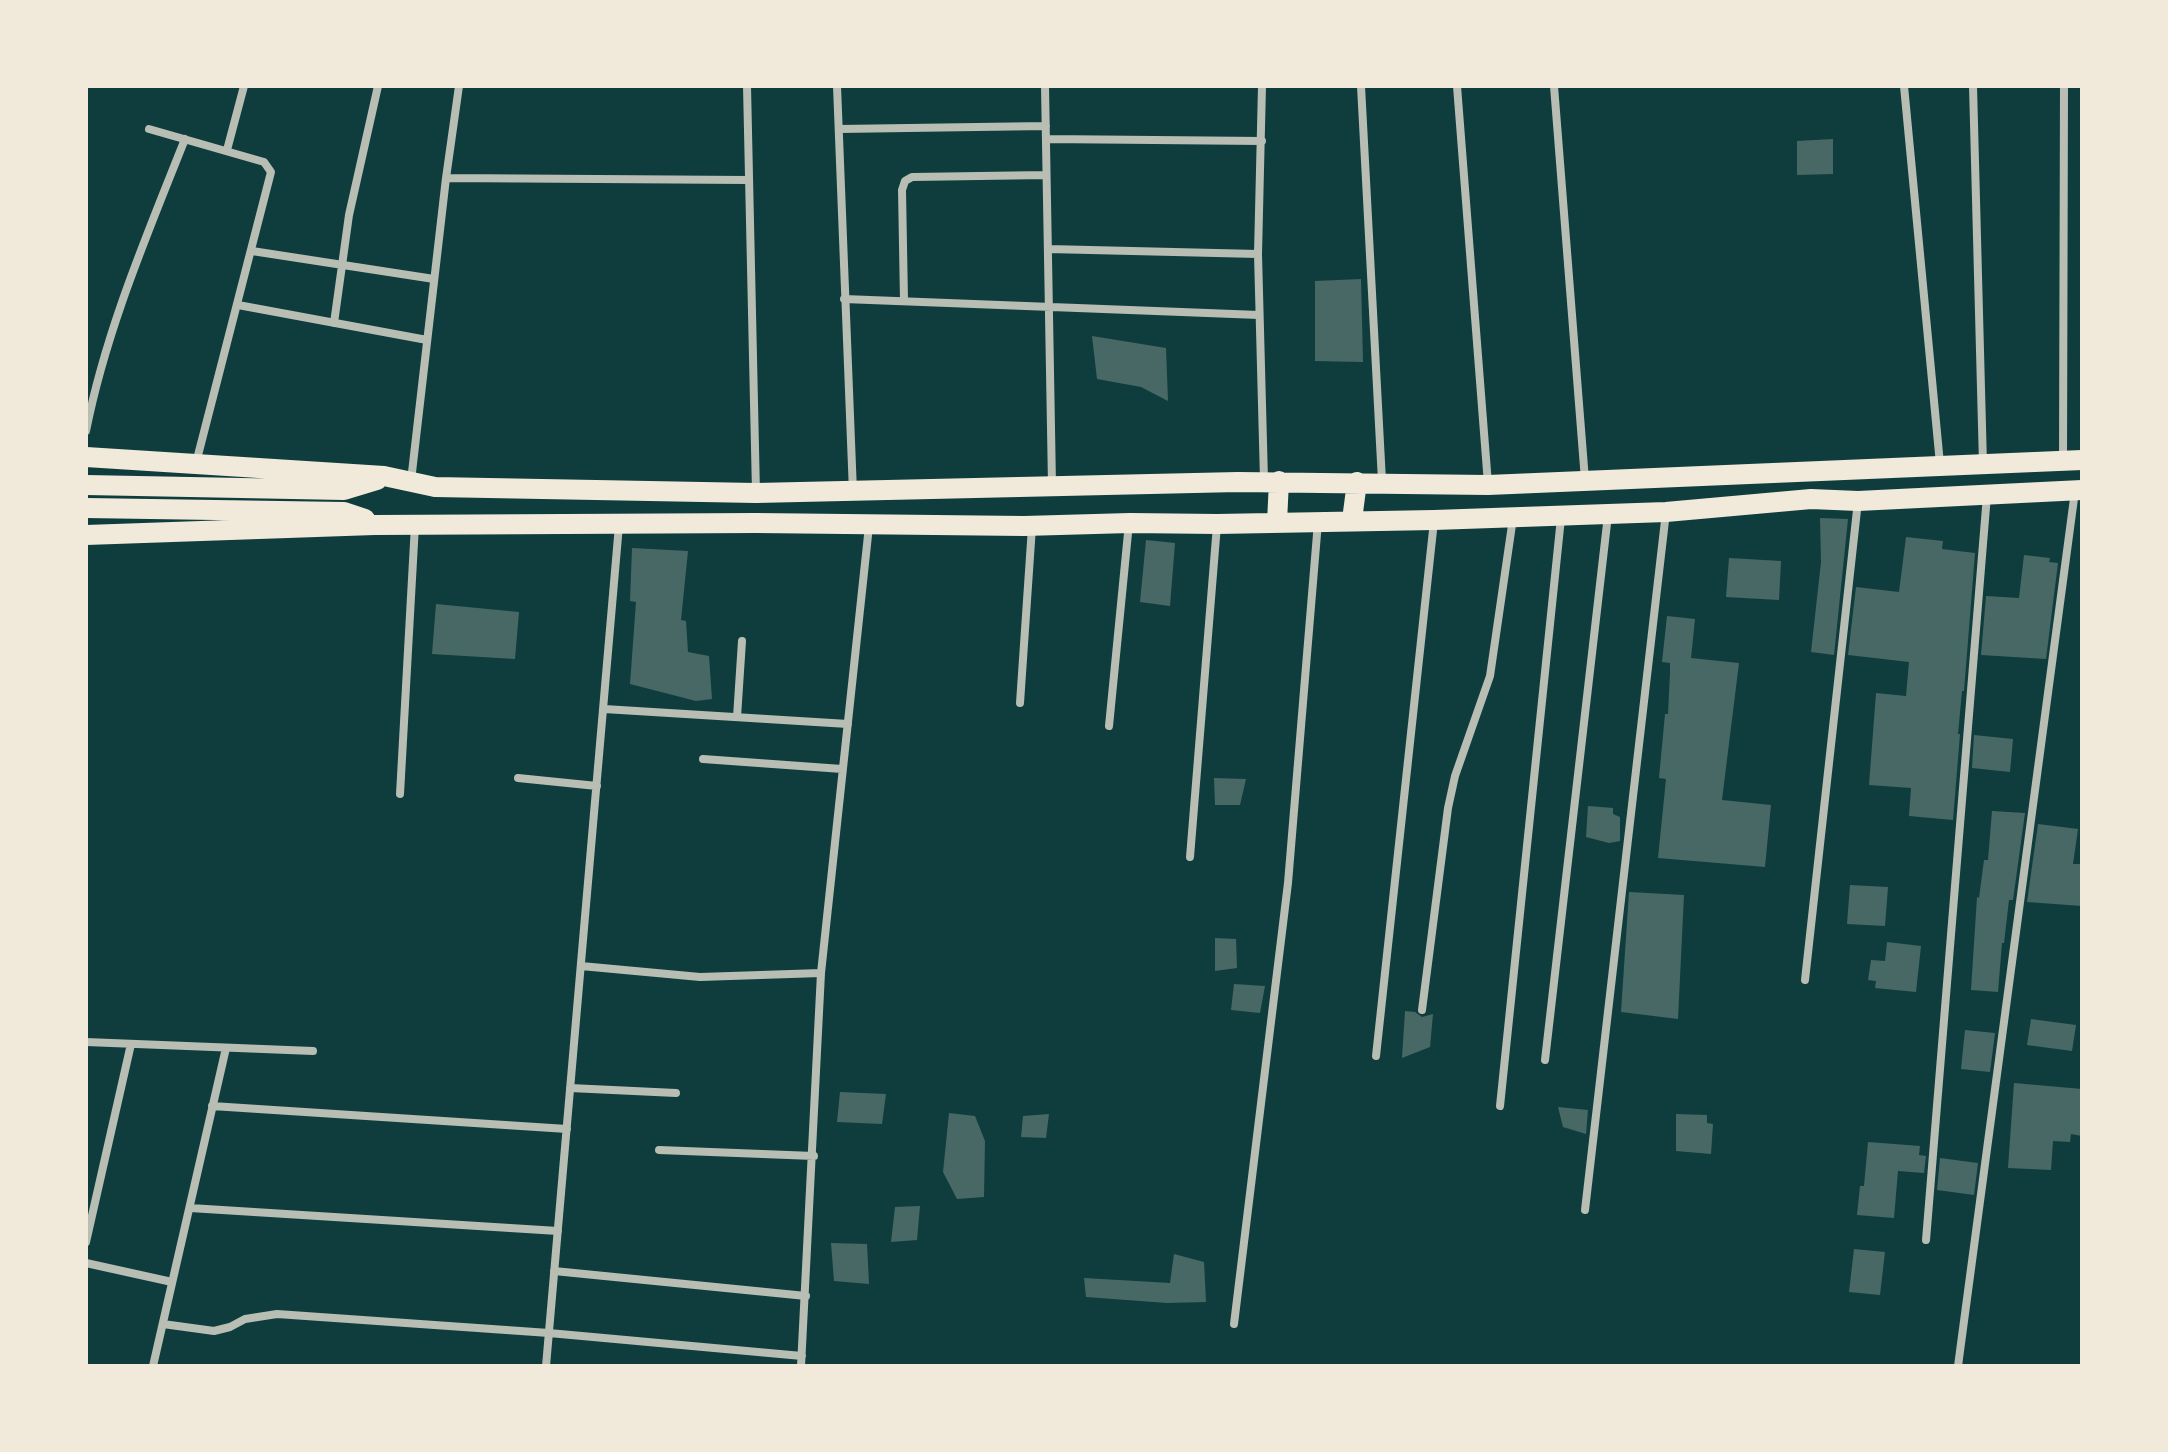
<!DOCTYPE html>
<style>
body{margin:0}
#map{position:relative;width:2168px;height:1452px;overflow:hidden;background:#0f3d3e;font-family:Helvetica,sans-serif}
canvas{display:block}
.frame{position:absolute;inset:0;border:88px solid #f1e9da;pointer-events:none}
</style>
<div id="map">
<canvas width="2168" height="1452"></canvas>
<div class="frame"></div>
</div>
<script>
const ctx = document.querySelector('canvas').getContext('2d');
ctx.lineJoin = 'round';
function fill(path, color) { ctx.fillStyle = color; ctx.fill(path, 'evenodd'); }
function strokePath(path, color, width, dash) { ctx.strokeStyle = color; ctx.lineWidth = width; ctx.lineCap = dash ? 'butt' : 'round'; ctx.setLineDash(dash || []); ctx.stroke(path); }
fill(new Path2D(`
 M1833 139V174L1797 175V141Z
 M1361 279 1363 362 1315 361V281Z
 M1092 336 1166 348 1168 401 1141 387 1097 379Z
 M1820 518 1848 519 1834 655 1811 652 1821 562Z
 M1906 537 1943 541 1942 549 1975 553 1964 691H1962L1958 734H1960L1953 820 1909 816 1911 788 1869 785 1876 693 1906 696 1909 662 1848 655 1856 587 1899 592Z
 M1146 540 1175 543 1170 606 1140 602Z
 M632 548 688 551 681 620 686 621 688 652 709 656 712 699 696 701 630 684 636 602 630 601Z
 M2024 555 2050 558 2049 562 2058 563 2046 659 1981 655 1986 596 2019 598Z
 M1729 558 1781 561 1779 600 1726 597Z
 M436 604 519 612 515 659 432 654Z
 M1667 616 1695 619 1691 658 1739 663 1722 800 1771 805 1765 867 1658 858 1666 779 1659 778 1665 714H1668L1670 673V663L1662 662Z
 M1974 735 2013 739 2010 772 1972 768Z
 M1214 778 1246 779 1240 805H1215Z
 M1588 806 1613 808V814L1620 817V841L1609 843 1586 837Z
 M1992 811 2025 813 2013 900H2009L2004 943H2002L1998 992 1971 990 1977 897 1979 898 1984 860H1988Z
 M2038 824 2078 829 2073 864H2082V906L2027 902Z
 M1850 885 1888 887 1885 926 1847 924Z
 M1629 892 1684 895 1678 1019 1621 1012Z
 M1215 938 1236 939 1237 968 1215 971Z
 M1887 942 1921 946 1916 992 1875 988 1876 981 1868 980 1871 960 1885 961Z
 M1234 984 1265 986 1260 1013 1231 1010Z
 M1405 1011 1415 1012 1422 1017 1433 1014 1430 1047 1402 1058Z
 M2031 1019 2076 1025 2072 1051 2027 1045Z
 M1965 1030 1995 1033 1990 1072 1961 1069Z
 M2014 1083 2082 1089V1136L2071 1134 2070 1142 2053 1141 2051 1170 2008 1168Z
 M840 1092 886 1094 882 1124 837 1122Z
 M1558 1107 1588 1110 1586 1134 1563 1127Z
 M949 1113 975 1116 985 1141 984 1197 957 1199 943 1172Z
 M1049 1114 1046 1138 1021 1137 1023 1116Z
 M1676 1114 1707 1115V1123L1713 1124 1711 1154 1676 1151Z
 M1868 1142 1920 1146 1919 1155 1926 1156 1924 1173 1898 1171 1894 1218 1857 1215 1860 1186H1864Z
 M1940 1158 1978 1163 1974 1195 1937 1190Z
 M920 1206 917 1240 891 1242 895 1207Z
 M831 1243 867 1244 869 1284 834 1281Z
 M1854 1249 1885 1252 1880 1295 1849 1292Z
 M1174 1254 1204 1262 1206 1302 1167 1303 1086 1297 1084 1278 1170 1283Z`), '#486865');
strokePath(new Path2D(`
 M747 86 756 493
 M837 86 853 492
 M1045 86 1052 485
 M1262 86 1258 254 1264 480
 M1361 86 1382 481
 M1457 86 1488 484
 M1554 86 1585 480
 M1904 86 1940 464
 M1973 86 1983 464
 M149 129 264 162 271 172 196 463
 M839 129 1046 126
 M1046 139 1262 141
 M227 150 244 86
 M446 178 748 180
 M1048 249 1258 254
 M252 251 434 279
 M844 299 1259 315
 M904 301 902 190 905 181 912 177 1046 175
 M238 305 427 340
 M334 323 349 215 378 86
 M86 431C106 330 147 235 185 139
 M2063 461 2064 86
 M411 481 446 178 459 86
 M1020 703 1032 527
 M604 709 848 724
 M737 717 742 641
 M1109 726 1129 523
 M703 759 842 769
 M518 778 597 786
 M400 794 415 525
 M1190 857 1217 525
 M581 966 700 977 821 973
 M1805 980 1858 501
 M1422 1010 1448 808 1455 776 1490 676 1513 518
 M86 1042 313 1051
 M1376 1056 1434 521
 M1545 1060 1608 515
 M570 1088 676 1093
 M212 1106 567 1129
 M1500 1106 1561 518
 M659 1150 814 1156
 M190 1208 558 1231
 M1585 1210 1666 512
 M1926 1240 1987 495
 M86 1242 131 1044
 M86 1263 172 1282
 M554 1271 806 1296
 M163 1324 214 1331 230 1327 245 1319 277 1314 549 1333 802 1356
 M1234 1324 1288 883 1318 522
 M153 1366 226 1048
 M546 1366 619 525
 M801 1366 821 973 869 526
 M1958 1366 2075 491`), '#b8beb3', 8);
strokePath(new Path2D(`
 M86 457 384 476 435 487 756 493 1238 482 1488 485 2082 460
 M86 485 344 490 377 480
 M86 508 344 512 365 519
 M1352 520 1357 482
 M1277 522 1279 481
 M86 535 374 525 756 523 1024 526 1130 523 1217 524 1434 520 1666 512 1811 499 1858 501 2082 490`), '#f1e9da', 20);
</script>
